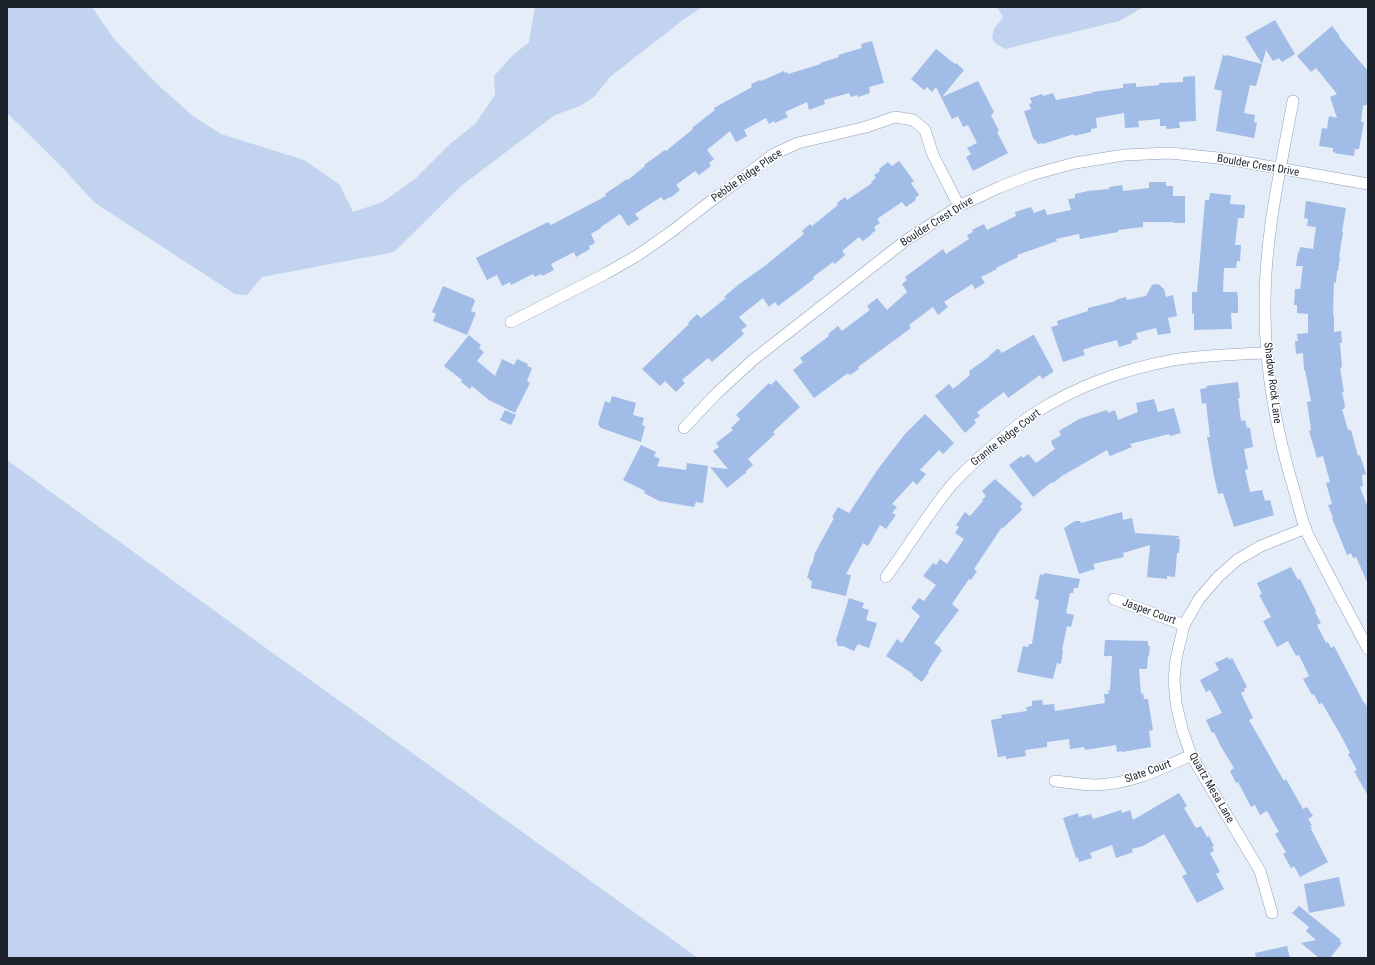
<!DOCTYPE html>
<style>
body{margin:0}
#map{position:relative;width:1375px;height:965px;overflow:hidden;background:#e5edf9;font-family:"Roboto Condensed",sans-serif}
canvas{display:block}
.frame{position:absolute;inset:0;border:8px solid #1c232d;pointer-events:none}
</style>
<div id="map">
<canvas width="1375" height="965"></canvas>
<div class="frame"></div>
</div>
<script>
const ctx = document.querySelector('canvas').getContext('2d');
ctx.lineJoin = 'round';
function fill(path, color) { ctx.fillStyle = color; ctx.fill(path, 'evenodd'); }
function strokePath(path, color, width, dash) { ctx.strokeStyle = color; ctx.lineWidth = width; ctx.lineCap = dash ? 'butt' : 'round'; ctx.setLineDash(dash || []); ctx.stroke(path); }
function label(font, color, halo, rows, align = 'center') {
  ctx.font = font + ' "Roboto Condensed",sans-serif'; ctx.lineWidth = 3; ctx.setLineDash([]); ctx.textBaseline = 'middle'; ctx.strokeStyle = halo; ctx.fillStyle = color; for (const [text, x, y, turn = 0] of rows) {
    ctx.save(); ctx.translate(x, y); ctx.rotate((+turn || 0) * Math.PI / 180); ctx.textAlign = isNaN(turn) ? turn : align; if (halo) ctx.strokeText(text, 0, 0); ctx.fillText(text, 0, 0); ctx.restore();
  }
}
fill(new Path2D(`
 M7 7H92L114 39 157 84 193 116 221 134 304 160 340 185 353 212 383 202 416 178 451 143 475 124 495 95 494 76 512 56 529 42 535 7H705L699 9 683 20 611 76 594 97 580 106 555 115 461 186 394 252 262 277 247 295 235 294 95 203 61 166 7 113Z
 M997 7H1144L1119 21 1005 49 995 43 992 38 994 29 1003 17Z
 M7 460 270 651 698 958H7Z`), '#c1d3ee');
fill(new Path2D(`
 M1275 20 1295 54 1282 62 1279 58 1273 61 1266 50 1256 86 1250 85 1244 113 1255 115 1254 122 1257 123 1254 138 1216 131 1222 91 1214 89 1223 55 1226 56 1227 55 1262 64 1245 37Z
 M1332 26 1340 36 1339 37 1368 71V104L1363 106 1361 122H1364L1359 149H1355L1354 156 1334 153 1335 152H1333V148L1319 146 1322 128 1327 129 1329 116 1337 118 1330 97 1337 94 1316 68 1311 72 1297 56Z
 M872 41 884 83 869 87 870 93 858 97 857 95 851 97 849 93 824 100 825 104 809 110 807 102 785 112 788 117 775 123 774 121 769 124 766 118 744 130 747 136 736 142 730 131 707 150 714 159 709 163 711 166 699 175 695 171 676 185 680 190 670 198 669 197 664 201 661 197 635 214 639 219 628 226 620 214 601 227V228L591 234 595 243 589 246 590 249 576 257 574 252 551 264 554 270 542 276 541 274 535 277 533 274 511 285 510 282 502 286 497 275 487 280 476 258 548 222 551 225 606 196 605 194 627 179 628 180 645 166 644 165 665 150 666 151 693 129 692 128 715 110 714 108 752 87 751 84 760 80 761 81 784 71 785 73 787 72 788 74 821 64 820 63 839 57 838 55 862 48 861 44Z
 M936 49 955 64 956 63 964 70 942 97 978 81 994 112 991 115 999 131 997 132 1008 153 973 171 966 157 971 154 967 148 977 143 968 125 963 127 958 116 952 119 936 87 932 92 927 87 924 90 911 79Z
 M1195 76 1196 121 1179 122 1180 128 1167 129 1166 126H1160V119L1138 121 1139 127 1125 128 1124 113 1096 118 1097 128 1091 129V132L1074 136V134L1043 144 1042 143 1038 144 1036 141 1033 138 1024 111 1031 109 1029 104 1032 103 1030 98 1042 94 1043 96 1053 93 1056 100 1093 93 1092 92 1123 88V84L1136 83V87L1159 85V83L1183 82V77Z
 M899 161 914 181 911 183 919 195 915 198 916 200 906 207 902 202 877 219 880 223 874 227 876 230 871 234V235L863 241 859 237 842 251 845 255 835 264 833 262 813 277 814 279 778 306 775 302 769 307 763 298 739 317 747 326 741 330 744 334 712 362 708 358 682 380 685 383 676 392 665 381 660 386 642 369 689 324 688 323 697 314 701 318 726 298 724 297 738 285 766 265 804 234 802 231 810 224 812 226 838 205 837 203 845 197 847 200 872 183 871 182 876 178 874 175 880 171 879 169 888 162 892 166Z
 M1149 182H1166V186H1173V196H1185V223H1174V222H1143V227L1118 230V232L1080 239 1079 234 1056 239 1057 241 1017 255 1018 257 996 268 997 269 981 277 985 283 975 289 972 284 944 302 948 307 938 315 933 307 909 325 911 328 858 367 859 369 850 375 848 373 814 398 793 370 803 362 800 358 829 336 828 334 838 326 842 331 870 310 867 306 877 298 887 310 907 292 902 284 907 280 905 277 943 249 946 254 969 239 967 235 973 232 972 230 984 224 987 230 1016 216 1015 212 1031 207 1034 213 1045 209 1047 215 1071 210 1068 199 1075 198V194L1088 191 1109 189V187L1122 185 1123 191 1149 188Z
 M1210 193 1229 195H1231L1230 204 1245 205 1244 218H1238L1235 245H1241L1240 261H1237L1236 268H1224L1223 292H1237L1238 298V313H1231L1232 329 1194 330V313L1192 314V292H1197L1205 200H1209Z
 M1306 201 1346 208 1342 232H1343L1339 257H1340L1338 271H1337L1336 283 1334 282 1333 315H1334V332L1341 331 1342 343H1340L1342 367 1340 368 1344 392H1342L1345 406 1344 409H1342L1348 430H1351L1358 456 1360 455 1366 474 1362 475 1363 486 1360 487 1368 508V584L1356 557 1353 558 1351 553 1347 555 1332 518H1333L1328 505 1332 504 1326 483 1330 482 1323 456 1317 458 1309 431 1311 430 1307 402 1311 401 1305 370H1304L1303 353 1296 354 1295 341H1298L1297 334 1308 333V314L1297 313V305H1294L1295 289H1300L1303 266H1296L1298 252 1299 253 1300 247 1313 249 1316 227 1307 226 1308 219 1304 218Z
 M1158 284 1164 289 1166 297 1173 295 1177 316 1168 318 1171 333 1158 335 1156 328 1136 333 1138 339 1131 341 1132 343 1119 347 1117 340 1094 346 1083 350 1085 355 1063 362 1051 327 1058 325 1057 321 1088 311V308L1116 301 1115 300 1126 297 1127 300 1146 296 1152 285Z
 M443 286 474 299V300L475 301 471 311 476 313 467 335 433 321 436 314 432 312Z
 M469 335 481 345 479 348 484 352 477 361 495 376 502 359 514 365 517 359 528 364 527 366 532 368 527 381 530 383 515 413 489 400 472 386 470 389 461 382 462 380 444 366Z
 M1033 335H1034L1053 370V372L1042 379 1040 375 1008 398 1004 392 977 412 980 416 974 420 976 423 965 433 935 396 949 384 953 389 970 375 969 371 989 357V356L997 349H999L1002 353Z
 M776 380 800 407 773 432 775 434 748 459 753 465 745 472H747L727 488 710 467 728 469 713 451 719 447 716 443 733 430 731 428 740 419 736 415 769 383 771 385Z
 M1238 382 1240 398H1238L1241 421 1245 420 1247 428H1250L1253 447 1244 449 1248 469 1245 470 1250 492 1262 490 1265 501 1270 500 1274 515 1234 527 1223 493 1218 494 1214 476 1207 437H1210L1206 403 1202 404 1200 389 1207 388 1206 386Z
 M612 396 636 403 633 415 644 418 642 425 645 426 641 442 601 428 598 424 605 401 610 403Z
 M1154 399 1158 412 1174 408 1181 433 1170 436 1169 434 1130 444 1132 447 1110 456 1107 450 1062 476 1053 483 1052 482 1033 497 1009 465 1021 456 1023 458 1028 454 1036 463 1055 449 1051 443 1052 442 1051 441 1061 435 1059 431 1079 419 1107 410 1108 413 1115 410 1118 420 1138 412 1136 403Z
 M505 410 516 415 511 425 500 420Z
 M925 414 954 443 943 454 939 450 920 470 926 474 917 485 913 481 892 504 897 507 892 513 896 515 886 529 880 525 868 546 863 543 846 574 851 575 846 596 811 588 812 581 809 580V578H807L811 564 812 565 815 553 834 518 832 517 838 507 849 513 878 469 905 434Z
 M641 445 656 452 654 456 660 459 657 466 686 470 687 463 708 466 703 503 696 502 694 507 659 501 644 493 645 491 623 480Z
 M995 479 1023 504 1020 506 1022 510 1003 528 1002 527 974 569 977 571 971 580 969 579 952 604 959 610 934 643 941 648 940 649 942 650 928 671 929 672 922 682 912 675 913 674 886 656 897 639 902 643 920 616 911 608 919 598 924 601 936 585 923 576 933 563 936 565 940 559 947 564 964 539 955 533 959 527 956 525 965 512 970 516 983 501 982 500 986 496 982 491Z
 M1122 512 1123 520 1132 518 1135 533 1179 536V538L1174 539H1180L1179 553H1177L1175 577 1167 576V579L1147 577 1150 545 1123 553 1124 557 1093 564 1095 569 1079 574 1064 528 1075 521H1080L1081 523Z
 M1291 567 1298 580 1300 579 1316 611 1315 612 1321 623 1317 625 1326 643 1328 642 1331 648 1334 646 1364 703H1365L1368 709V796L1354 771 1357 770 1348 754 1350 753 1340 734 1322 703 1319 704 1314 694 1312 695 1303 679 1309 676 1299 655 1296 656 1288 641 1277 647 1263 621 1271 617 1259 595 1262 594 1257 583Z
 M1044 573 1080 579 1078 588H1074L1073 593H1070L1066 613 1074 615 1071 627 1067 626 1062 650 1063 651 1061 664 1057 663 1053 679 1017 672 1023 646 1028 647 1029 644H1032L1039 600 1035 599 1040 574 1043 575Z
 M849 598 864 603 862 608 869 610 866 620 877 623 869 648 858 644 854 651 843 646H838L836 640Z
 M1105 640 1148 641V646H1150L1149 656H1148L1147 669H1139L1141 694 1143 693 1144 699H1148L1153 730 1149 731 1151 747 1122 752 1121 751 1117 752 1116 745 1085 750 1084 747 1070 749 1069 739 1047 742V747L1025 750 1026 756 1006 759V756L998 757 991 720 1002 718 1001 715 1027 711 1026 707 1032 706V701L1042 700 1043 705 1054 704 1055 711 1105 703 1104 694H1109L1108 691 1110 690 1112 656H1104Z
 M1228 657 1229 660 1232 658 1247 687 1244 689 1245 691 1241 693 1253 718 1249 720 1284 781 1286 779 1303 809 1307 807 1313 816 1308 819 1312 825 1310 826 1312 828 1311 829 1328 862 1300 877 1294 866 1291 868 1283 854 1286 852 1275 834 1279 832 1267 811 1260 815 1255 805 1251 807 1238 782 1236 783 1230 771 1234 768 1220 745 1214 732 1212 733 1206 720 1222 713 1210 690 1206 692 1200 680 1219 670 1215 663Z
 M1179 793 1187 806 1184 808 1196 828 1201 826 1207 837 1209 836 1214 846 1212 847 1214 851 1210 853 1220 872 1216 874 1224 889 1197 903 1182 876 1187 874 1164 834 1143 846 1132 849 1133 852 1116 858 1112 845 1090 853 1092 858 1079 862 1078 857 1076 858 1063 818 1078 813 1079 817 1091 814 1093 819 1121 810 1122 813 1130 810 1133 820Z
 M1339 877 1345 906 1309 913 1304 884Z
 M1299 906 1341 940 1339 941 1342 943 1330 958H1319L1301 943 1316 940 1306 931 1309 927 1292 913Z
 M1287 946 1290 958H1256L1255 953Z`), '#a0bce7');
const street = new Path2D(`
 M1293 101C1281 167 1265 234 1265 302 1264 367 1276 431 1295 493 1298 504 1301 516 1305 528 1309 538 1315 548 1320 558 1335 588 1352 618 1368 649
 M511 322 605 274 638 255 671 232 711 201 774 154 798 143 866 127 895 117 913 120 925 130 933 155 959 206
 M684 428 717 393 753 360 905 241 959 206 1000 187 1031 175 1075 163 1124 155 1170 153 1227 159 1368 184
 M886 577C907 548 926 517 949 488 961 474 974 462 988 450 1003 437 1019 423 1035 413 1077 386 1125 369 1173 360 1204 355 1236 354 1267 353
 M1114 599 1184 625
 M1055 781C1068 782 1082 785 1095 785 1132 784 1159 770 1191 755
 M1272 913 1260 871 1191 755 1182 729 1176 703 1174 680 1176 659 1184 625 1199 599 1218 577 1237 560 1261 546 1306 528`);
strokePath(street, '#8ea0bb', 12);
strokePath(street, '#fff', 11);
label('11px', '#1c232d', '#fff', [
 ["Boulder Crest Drive",1258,166,10],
 ["Pebble Ridge Place",747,176,-35],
 ["Boulder Crest Drive",937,222,-32],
 ["Shadow Rock Lane",1272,383,83],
 ["Granite Ridge Court",1006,438,-38],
 ["Jasper Court",1149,612,20],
 ["Slate Court",1148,772,-20],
 ["Quartz Mesa Lane",1211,788,60]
]);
</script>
